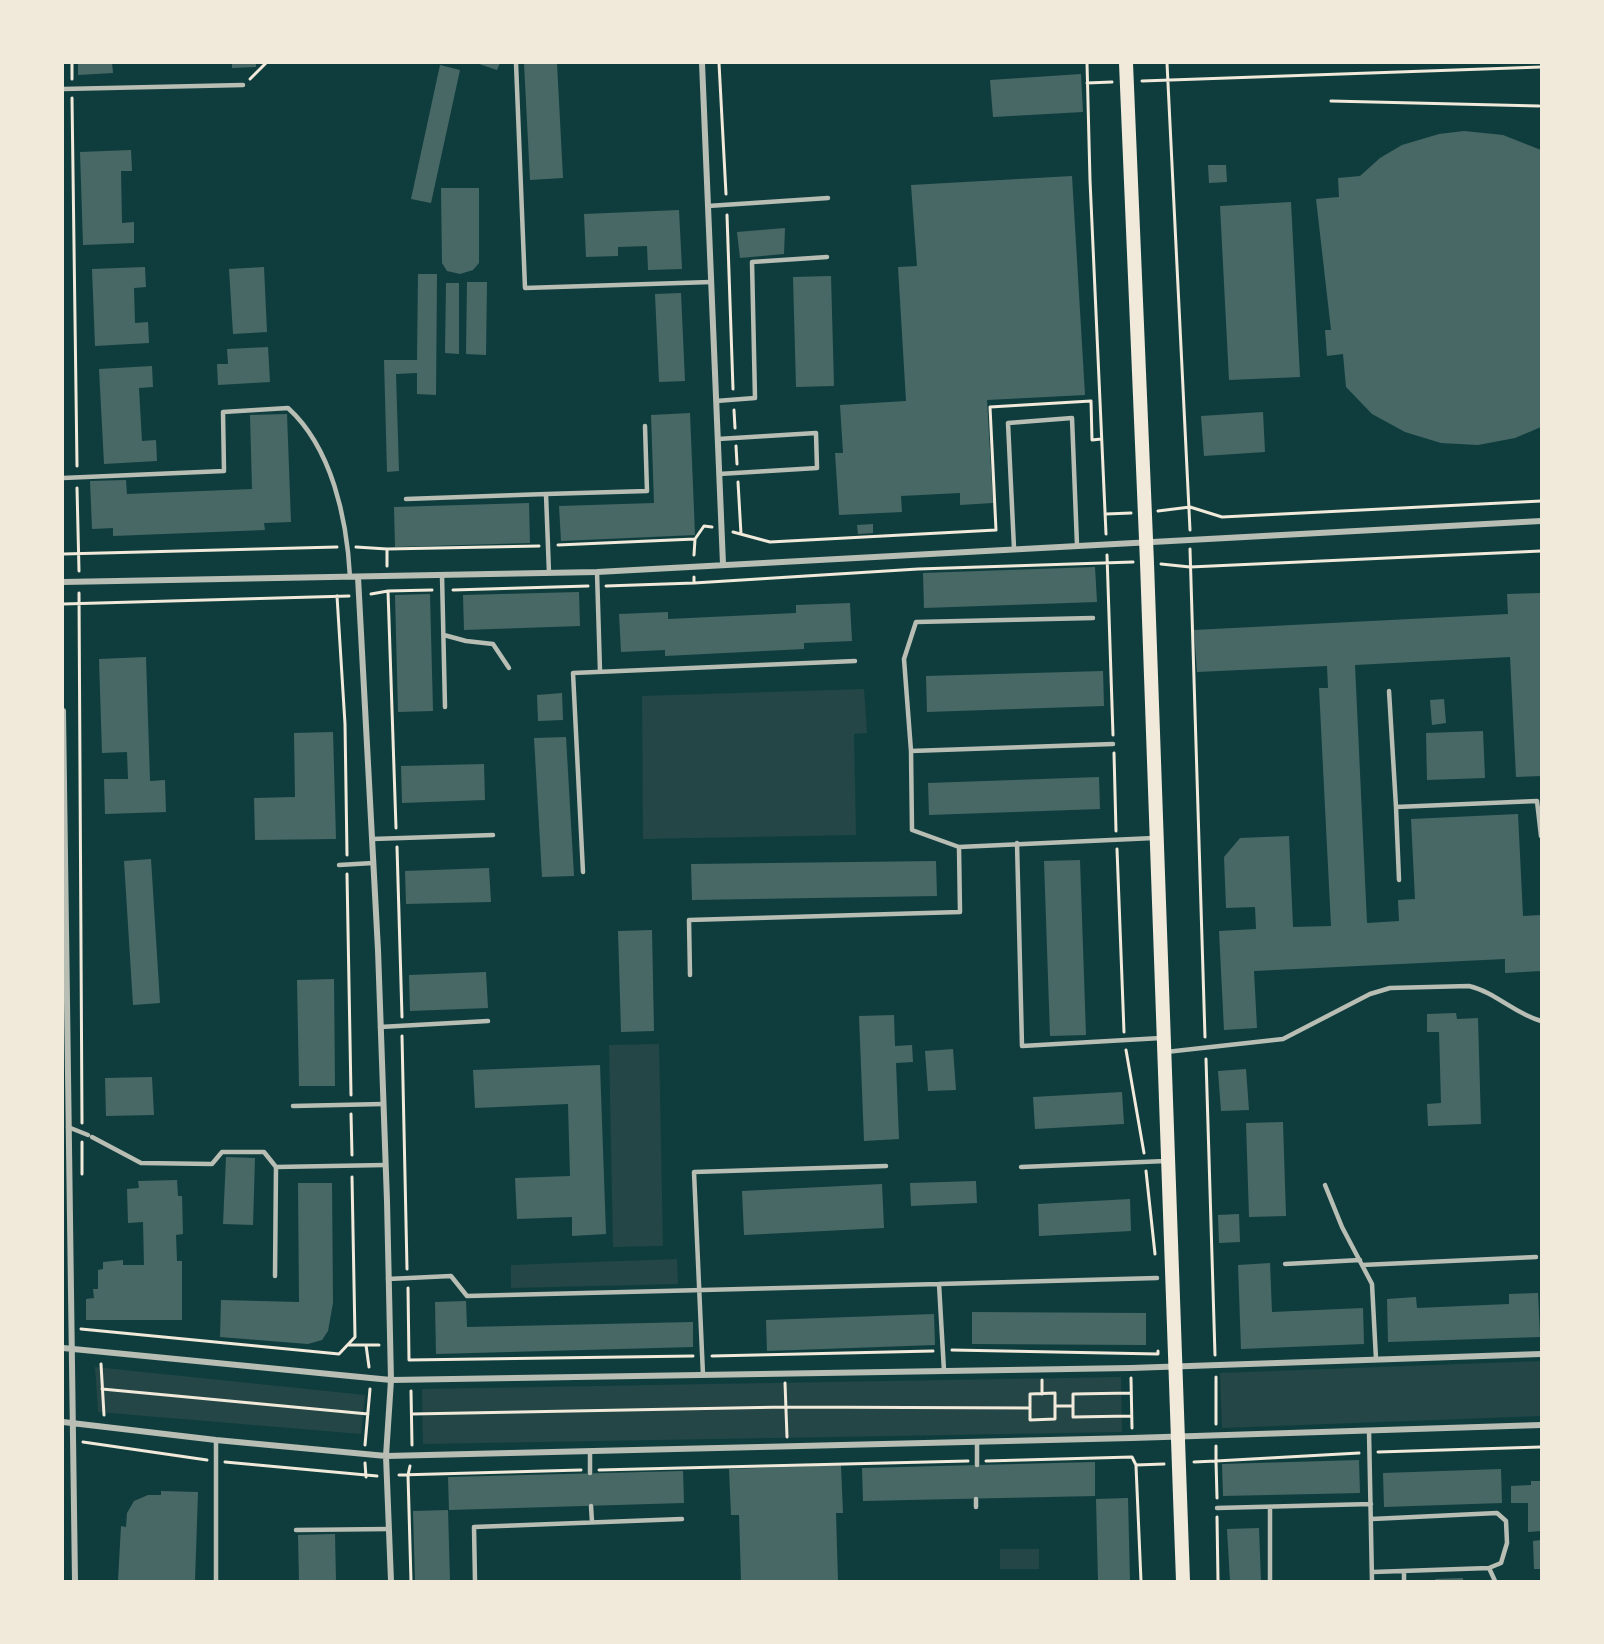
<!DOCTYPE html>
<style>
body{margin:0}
#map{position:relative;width:1604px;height:1644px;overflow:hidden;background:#0f3d3e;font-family:"Source Sans 3",sans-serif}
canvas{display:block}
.frame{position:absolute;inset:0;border:64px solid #f1e9da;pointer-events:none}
</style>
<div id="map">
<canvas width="1604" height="1644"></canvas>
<div class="frame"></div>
</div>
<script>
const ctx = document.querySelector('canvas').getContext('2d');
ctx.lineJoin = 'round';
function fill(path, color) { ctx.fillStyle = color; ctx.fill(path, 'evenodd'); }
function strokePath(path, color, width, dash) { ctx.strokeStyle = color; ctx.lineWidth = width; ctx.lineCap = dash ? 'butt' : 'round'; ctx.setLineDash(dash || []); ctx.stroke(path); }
fill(new Path2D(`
 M864 689 867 733 854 734 856 835 643 839 642 696Z
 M659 1044 663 1246 613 1247 609 1045Z
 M677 1259 678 1284 511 1288V1265Z
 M1541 1361V1416L1222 1428 1220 1373Z
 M95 1367 365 1395 361 1434 98 1412Z
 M1121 1377 1122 1432 423 1444 422 1389Z
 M1000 1549H1039V1569H1000Z`), '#244646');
fill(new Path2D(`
 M78 63H112L113 73 78 75Z
 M232 63H256V67L232 68Z
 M476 63H500L497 70Z
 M524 63H557L563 178 530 180Z
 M440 65 460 70 431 203 411 199Z
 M1081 74 1083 112 993 117 990 80Z
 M1464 131 1503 135 1541 150V427L1515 438 1478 445 1441 443 1405 432 1372 414 1346 387 1343 354 1327 356 1325 330H1331L1316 199 1339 197 1338 178 1360 176 1380 158 1402 145 1439 134Z
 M131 150 132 171H121L122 223 134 222V243L83 245 80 152Z
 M1208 165H1226L1227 182 1209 183Z
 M1072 176 1085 395 987 400 993 503 960 505V493L901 496 902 512 839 515 835 453H843L840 405 906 401 898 267 917 266 911 185Z
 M441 188H479V263L473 270 460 274 447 271 442 263Z
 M1291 202 1300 377 1229 380 1220 206Z
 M679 210 682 269 648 270 647 246 618 247V256L586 257 584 214Z
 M785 228 784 254 740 258 737 232Z
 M145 267 146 287 134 288 135 323 148 322 149 343 95 346 92 269Z
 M264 267 267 332 233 334 229 269Z
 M418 274H437L436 395 417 394V373L396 374 399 471 387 472 384 360H417Z
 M831 276 834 386 796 387 793 277Z
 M467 282H487L486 355 466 354Z
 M446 283H459V354L445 353Z
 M681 293 685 381 659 382 655 294Z
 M268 347 270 382 218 385 217 364H228L227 349Z
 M152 366 153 387 139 388 142 441 156 440 157 461 104 464 99 369Z
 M1263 412 1265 452 1204 456 1201 416Z
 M690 413 695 535 561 541 559 506 654 503 651 415Z
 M287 414 291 522 264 523 265 530 113 536V528L92 529 90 481 126 480 127 494 252 489 250 415Z
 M529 503 530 543 395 547 394 507Z
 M873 524V533L858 534 857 525Z
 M1095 567 1097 602 924 608 923 573Z
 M579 592 580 626 464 630 463 595Z
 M1541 593V776L1516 777 1510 657 1355 665 1367 923 1399 921 1398 900 1415 899 1411 819 1518 814 1523 916 1541 915V971L1505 973V959L1254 971 1257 1028 1224 1030 1219 931 1256 929 1255 907 1226 908 1224 857 1240 838 1289 836 1293 927 1331 926 1319 688H1328L1327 666 1197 672 1194 630 1508 614 1507 594Z
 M430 594 433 711 398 712 395 595Z
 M850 603 852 641 804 643V649L665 656V650L621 652 619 614 668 612V619L796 613V605Z
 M146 657 150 781 165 780 166 812 105 814 104 779H128L127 752 102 753 99 659Z
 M1103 671 1104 706 927 712 926 676Z
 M562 693 563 720 538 721 537 695Z
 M1444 699 1446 723 1432 725 1430 700Z
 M1483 731 1485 778 1427 780 1426 733Z
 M333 732 336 839 255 840 254 798 295 797 294 733Z
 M566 737 574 876 542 877 534 738Z
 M484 764 485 800 402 803 401 766Z
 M1099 777 1100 809 929 815 928 783Z
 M151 859 160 1003 133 1005 124 861Z
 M1080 860 1086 1035 1050 1036 1044 861Z
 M936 861 937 896 692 900 691 864Z
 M489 868 491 902 406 904 405 871Z
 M652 930 654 1031 621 1032 618 931Z
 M486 972 488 1008 410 1011 409 975Z
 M334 979 335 1086H299L297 980Z
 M1456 1013 1457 1019 1478 1018 1481 1124 1428 1126 1427 1104 1441 1103 1439 1032H1427V1014Z
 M894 1015 895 1046 912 1045 913 1062 896 1063 899 1139 864 1141 859 1016Z
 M953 1049 956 1090 928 1091 925 1051Z
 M600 1065 606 1234 572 1236V1217L517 1219 515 1178 570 1176 568 1104 475 1108 473 1070Z
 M1246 1069 1249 1110 1221 1111 1218 1071Z
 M152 1077 154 1115 106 1116 105 1078Z
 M1122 1092 1124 1124 1035 1129 1033 1097Z
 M1283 1122 1286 1216 1249 1217 1246 1123Z
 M226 1157 255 1158 253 1225 223 1224Z
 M177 1180 178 1196H182L183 1234 176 1235 177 1261H182V1320H86V1299L94 1298 93 1289H98V1270L103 1269V1262L123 1260V1265H144L143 1222 128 1223 127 1189 139 1188 138 1181Z
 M976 1181 977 1203 911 1206 910 1183Z
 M298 1183H332L333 1303 328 1331 322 1340 308 1344 220 1337 221 1300 299 1302Z
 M882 1184 884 1228 744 1235 742 1191Z
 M1130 1199 1131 1231 1039 1236 1038 1204Z
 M1239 1214 1240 1242 1219 1243 1218 1215Z
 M1270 1263 1272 1312 1363 1308 1364 1344 1241 1349 1238 1265Z
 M1538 1293 1540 1337 1388 1342 1387 1299 1416 1297 1417 1308 1509 1304V1294Z
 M466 1301 467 1327 693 1322V1347L436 1354 435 1302Z
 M972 1312 1146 1313V1345L972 1344Z
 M934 1314 935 1345 767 1351 766 1320Z
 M1359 1460 1360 1493 1223 1496 1222 1464Z
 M1095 1462V1496L863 1501 862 1468Z
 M841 1465 843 1513H836L838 1581H741L739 1515H731L729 1469Z
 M1501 1469 1502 1503 1384 1507 1383 1473Z
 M683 1471 684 1503 449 1510 448 1477Z
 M1531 1481H1541V1531L1528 1532V1503H1511V1486L1531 1485Z
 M161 1491 198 1492 195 1581H118L121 1526 126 1527 127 1513 134 1501 148 1495H161Z
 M1128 1498 1130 1581H1098L1096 1499Z
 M448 1510 450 1581H415L413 1511Z
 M1259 1528 1261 1581H1230L1227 1529Z
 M335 1534 336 1581H299L298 1535Z
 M1541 1540V1569H1534L1533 1541Z
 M1463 1578V1581H1436L1435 1579Z`), '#486865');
strokePath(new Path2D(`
 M72 63V79
 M719 63 726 194
 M1087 63 1090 180 1106 534
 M1167 63 1190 530
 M250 79 266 63
 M1142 81 1541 67
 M1087 83 1112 82
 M72 98 77 466
 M1331 101 1539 106
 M727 215 733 389
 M734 410 735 428
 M736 446 737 464
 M738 482 741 534
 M77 488 79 571
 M1158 511 1190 507 1222 517 1541 501
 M1106 514 1131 513
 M733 532 770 542 996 530 990 407 1091 401 1092 440 1101 439
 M558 545 695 539 704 526 712 527
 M356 547 387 549
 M1190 549 1205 1037
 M63 554 337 547
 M694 555 695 539
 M1107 555 1113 735
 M1161 564 1190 567 1541 551
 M387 566V549L539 546
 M694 577V583L918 569 1133 562
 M606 586 694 583
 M453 590 588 586
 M79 593 82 1123
 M371 594 388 591
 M337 596 345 724 347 855
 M63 604 349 596
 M1114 753 1116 831
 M396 828 388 591 432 590
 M397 847 402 1017
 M1117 849 1124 1032
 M347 874 351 1095
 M402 1036 407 1269
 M1126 1050 1144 1153
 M1206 1059 1215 1355
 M351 1114 352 1155
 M82 1142V1174
 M1146 1171 1155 1254
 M408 1288 409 1360 693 1356
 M81 1329 339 1354 355 1337 352 1177
 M348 1345H379
 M366 1345 369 1367
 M952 1350 1158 1354V1351
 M712 1356 933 1351
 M101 1364 104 1415
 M1216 1377V1424
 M1131 1378 1132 1428
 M1042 1380V1394
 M785 1383 787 1437
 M102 1389 368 1414
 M411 1391 412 1445
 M1055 1393V1419L1030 1420V1394Z
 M1131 1393 1073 1394V1417L1131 1416
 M1055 1406H1073
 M412 1414 786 1407 1030 1408
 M83 1442 207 1460
 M365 1445 370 1389
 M1216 1446V1461L1359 1453
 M1378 1452 1541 1447
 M986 1461 1132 1457 1136 1465 1164 1464
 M225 1462 377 1476
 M1194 1462 1216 1461 1217 1498
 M365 1463 366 1477
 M410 1466 408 1475 411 1581
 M1136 1466 1141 1581
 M599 1470 968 1461
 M399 1475 581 1470
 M1217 1517 1218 1581`), '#f1e9da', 3);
strokePath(new Path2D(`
 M516 63 525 288 711 282
 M63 89 243 85
 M708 206 828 198
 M716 401 755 398 752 262 827 257
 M718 439 816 433 817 468 719 474
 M63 478 224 471 223 412 288 408C332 448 347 519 350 577
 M546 494 647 491 645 426
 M406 499 546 494 549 573
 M1014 548 1008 423 1072 418 1077 545
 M597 572 600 671
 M442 575 445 707
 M1093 618 916 622 904 659 911 751 912 830 959 847 1154 838
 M444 635 466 641 493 644 509 668
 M1389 691 1396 807 1537 801 1541 836
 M911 751 1113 744
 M1396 807 1399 880
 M372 839 493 835
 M1017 843 1022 1046 1161 1038
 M339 865 373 863
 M583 872 573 673 855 661
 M690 975 689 920 960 912 959 847
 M380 1027 488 1021
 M1166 1052 1283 1039 1370 994 1390 988 1469 986C1495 992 1515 1014 1541 1021
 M293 1106 383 1104
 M68 1127 88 1135
 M92 1137 141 1163 212 1164 222 1152H264L276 1167 275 1276
 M276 1167 385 1165
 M1021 1167 1166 1161
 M1325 1185 1342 1227 1372 1284 1376 1359
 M1285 1264 1360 1260
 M1362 1265 1536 1257
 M388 1279 451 1276 467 1296 939 1284
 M944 1371 939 1284 1157 1278
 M703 1375 694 1172 886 1166
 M1369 1431 1372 1581
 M977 1442V1465
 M590 1451V1473
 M591 1506 592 1522
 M976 1507V1499
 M1270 1507V1581
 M1217 1508 1371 1504
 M1372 1519 1497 1513 1506 1521 1507 1543 1501 1563 1489 1568 1373 1572
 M296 1530 389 1529
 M1489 1568 1495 1581
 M1404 1571V1581
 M216 1581V1440
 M475 1581 474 1527 682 1519`), '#b8beb3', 4.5);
strokePath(new Path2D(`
 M702 63 723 564
 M358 577 378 950 387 1201 391 1380 386 1456 391 1581
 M63 582 597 572 1541 521
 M63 711 75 1581
 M63 1348 391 1380 1131 1368 1541 1354
 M63 1422 216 1440 386 1456 1132 1438 1541 1425`), '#b8beb3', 6);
strokePath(new Path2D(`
 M1126 63 1147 563 1183 1581`), '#f1e9da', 14);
</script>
